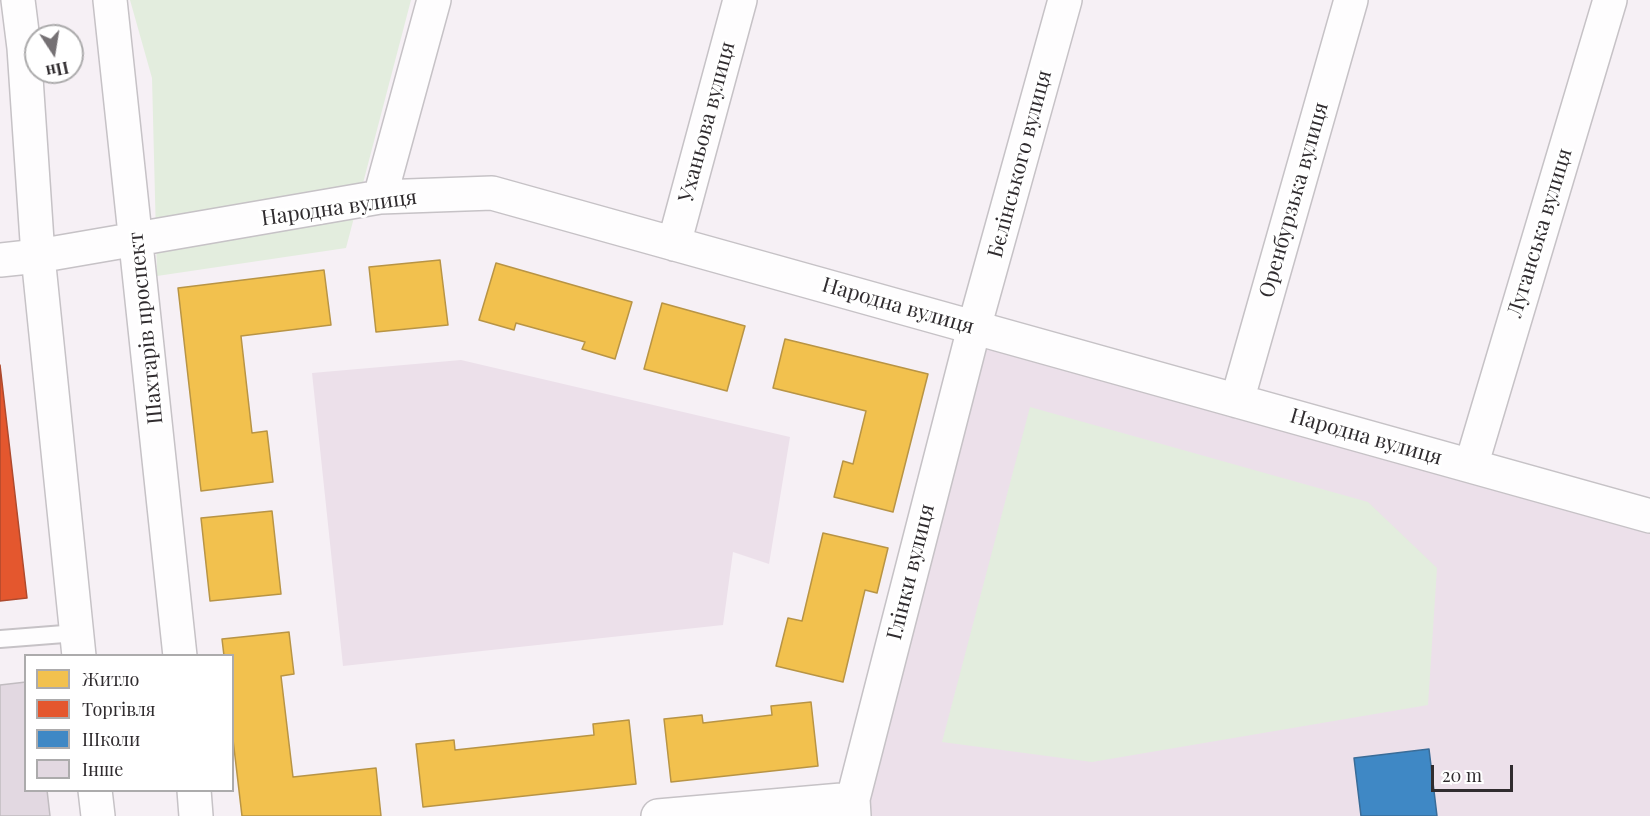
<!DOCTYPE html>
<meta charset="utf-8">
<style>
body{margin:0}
#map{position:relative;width:1650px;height:816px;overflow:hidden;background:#f6f0f5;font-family:"Playfair Display",serif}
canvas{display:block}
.legend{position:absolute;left:24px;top:654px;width:210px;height:138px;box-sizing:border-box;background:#fff;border:2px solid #acabac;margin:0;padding:8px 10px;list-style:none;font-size:18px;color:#302c2f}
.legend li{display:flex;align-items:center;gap:12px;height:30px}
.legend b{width:30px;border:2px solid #acabac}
.north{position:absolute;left:24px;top:24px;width:60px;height:60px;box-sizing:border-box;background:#fff;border:2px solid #acabac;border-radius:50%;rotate:168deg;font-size:16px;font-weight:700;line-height:24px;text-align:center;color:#302c2f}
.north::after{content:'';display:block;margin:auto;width:21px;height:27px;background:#757174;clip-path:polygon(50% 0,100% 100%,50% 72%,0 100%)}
.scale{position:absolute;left:1431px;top:765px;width:82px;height:27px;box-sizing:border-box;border:3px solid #302c2f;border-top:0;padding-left:8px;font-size:18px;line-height:21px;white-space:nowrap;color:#302c2f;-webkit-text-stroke:4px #fff;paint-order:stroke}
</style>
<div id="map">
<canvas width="1650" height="816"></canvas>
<ul class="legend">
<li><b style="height:16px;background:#f2c14e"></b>Житло</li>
<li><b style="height:16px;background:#e4572e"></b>Торгівля</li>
<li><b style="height:16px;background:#3f88c5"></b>Школи</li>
<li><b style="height:16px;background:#e2d8e1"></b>Інше</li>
</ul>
<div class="north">Пн</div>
<div class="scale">20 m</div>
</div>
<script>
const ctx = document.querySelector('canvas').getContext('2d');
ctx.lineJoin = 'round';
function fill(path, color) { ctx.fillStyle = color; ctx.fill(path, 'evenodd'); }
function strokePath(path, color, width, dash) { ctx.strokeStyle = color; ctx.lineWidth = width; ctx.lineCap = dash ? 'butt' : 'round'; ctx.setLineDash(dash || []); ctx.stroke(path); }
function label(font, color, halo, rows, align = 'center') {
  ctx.font = font + ' "Playfair Display",serif'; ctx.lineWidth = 6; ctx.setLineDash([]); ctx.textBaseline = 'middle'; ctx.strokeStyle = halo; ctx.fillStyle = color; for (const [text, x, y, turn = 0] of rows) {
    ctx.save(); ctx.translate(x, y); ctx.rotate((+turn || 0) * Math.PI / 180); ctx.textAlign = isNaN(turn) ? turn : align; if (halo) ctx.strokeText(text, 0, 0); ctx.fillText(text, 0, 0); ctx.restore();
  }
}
fill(new Path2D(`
 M974 328 1650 516V816H854Z
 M461 360 790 437 769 564 733 552 723 625 343 666 312 373Z`), '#ece0ea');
fill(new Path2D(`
 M130 0H411L346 248 157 276 152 78Z
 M1030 407 1368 502 1437 568 1428 705 1092 762 942 742Z`), '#e3edde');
const homes = new Path2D(`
 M440 260 448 325 376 332 369 267Z
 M496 263 632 302 615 359 582 349 585 342 516 323 514 330 479 320Z
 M324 270 331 325 241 336 252 433 267 431 273 482 201 491 178 288Z
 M662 303 745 326 727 391 644 369Z
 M785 339 928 374 893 512 834 497 843 461 853 464 866 411 773 388Z
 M272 511 281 594 210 601 201 518Z
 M823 533 888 548 877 593 865 590 843 682 776 666 788 618 802 621Z
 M289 632 294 674 281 676 293 777 376 768 381 816H242L232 731V656H224L222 639Z
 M811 702 818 766 671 782 664 719 702 715 703 723 772 715 771 706Z
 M629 720 636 784 423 807 416 744 454 740 455 750 594 735 593 724Z`);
fill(homes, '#f2c14e');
strokePath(homes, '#b89445', 1.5);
const shops = new Path2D(`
 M0 365 27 598 0 601Z`);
fill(shops, '#e4572e');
strokePath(shops, '#ae4a2e', 1.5);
const schools = new Path2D(`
 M1429 749 1437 816H1361L1354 758Z`);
fill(schools, '#3f88c5');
strokePath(schools, '#3a6c98', 1.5);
const building = new Path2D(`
 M26 682V790H47L50 816H0V685Z`);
fill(building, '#e2d8e1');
strokePath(building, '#c1bcc0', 1.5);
const service = new Path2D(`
 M0 639 77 633`);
const minor = new Path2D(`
 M18 0 24 48 38 256 79 656
 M110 0 180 656
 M380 197 434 0
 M674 244 740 0
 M0 260 38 256 380 197 492 193 1650 516
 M1237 401 1351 0
 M1471 466 1610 0
 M95 790 98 816
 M194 790 196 816
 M658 816 853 799
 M854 816 853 799 974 328 1065 0`);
strokePath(service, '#c6c2c6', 20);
strokePath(minor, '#c6c2c6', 36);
strokePath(service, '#fefdfe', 16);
strokePath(minor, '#fefdfe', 33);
label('21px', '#302c2f', '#fff', [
 ["Уханьова вулиця",707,122,-75],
 ["Бєлінського вулиця",1020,164,-75],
 ["Оренбурзька вулиця",1294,200,-74],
 ["Народна вулиця",339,208,-8],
 ["Луганська вулиця",1540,233,-73],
 ["Народна вулиця",898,306,16],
 ["Шахтарів проспект",146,328,-96],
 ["Народна вулиця",1366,437,16],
 ["Глінки вулиця",911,572,-76]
]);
</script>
